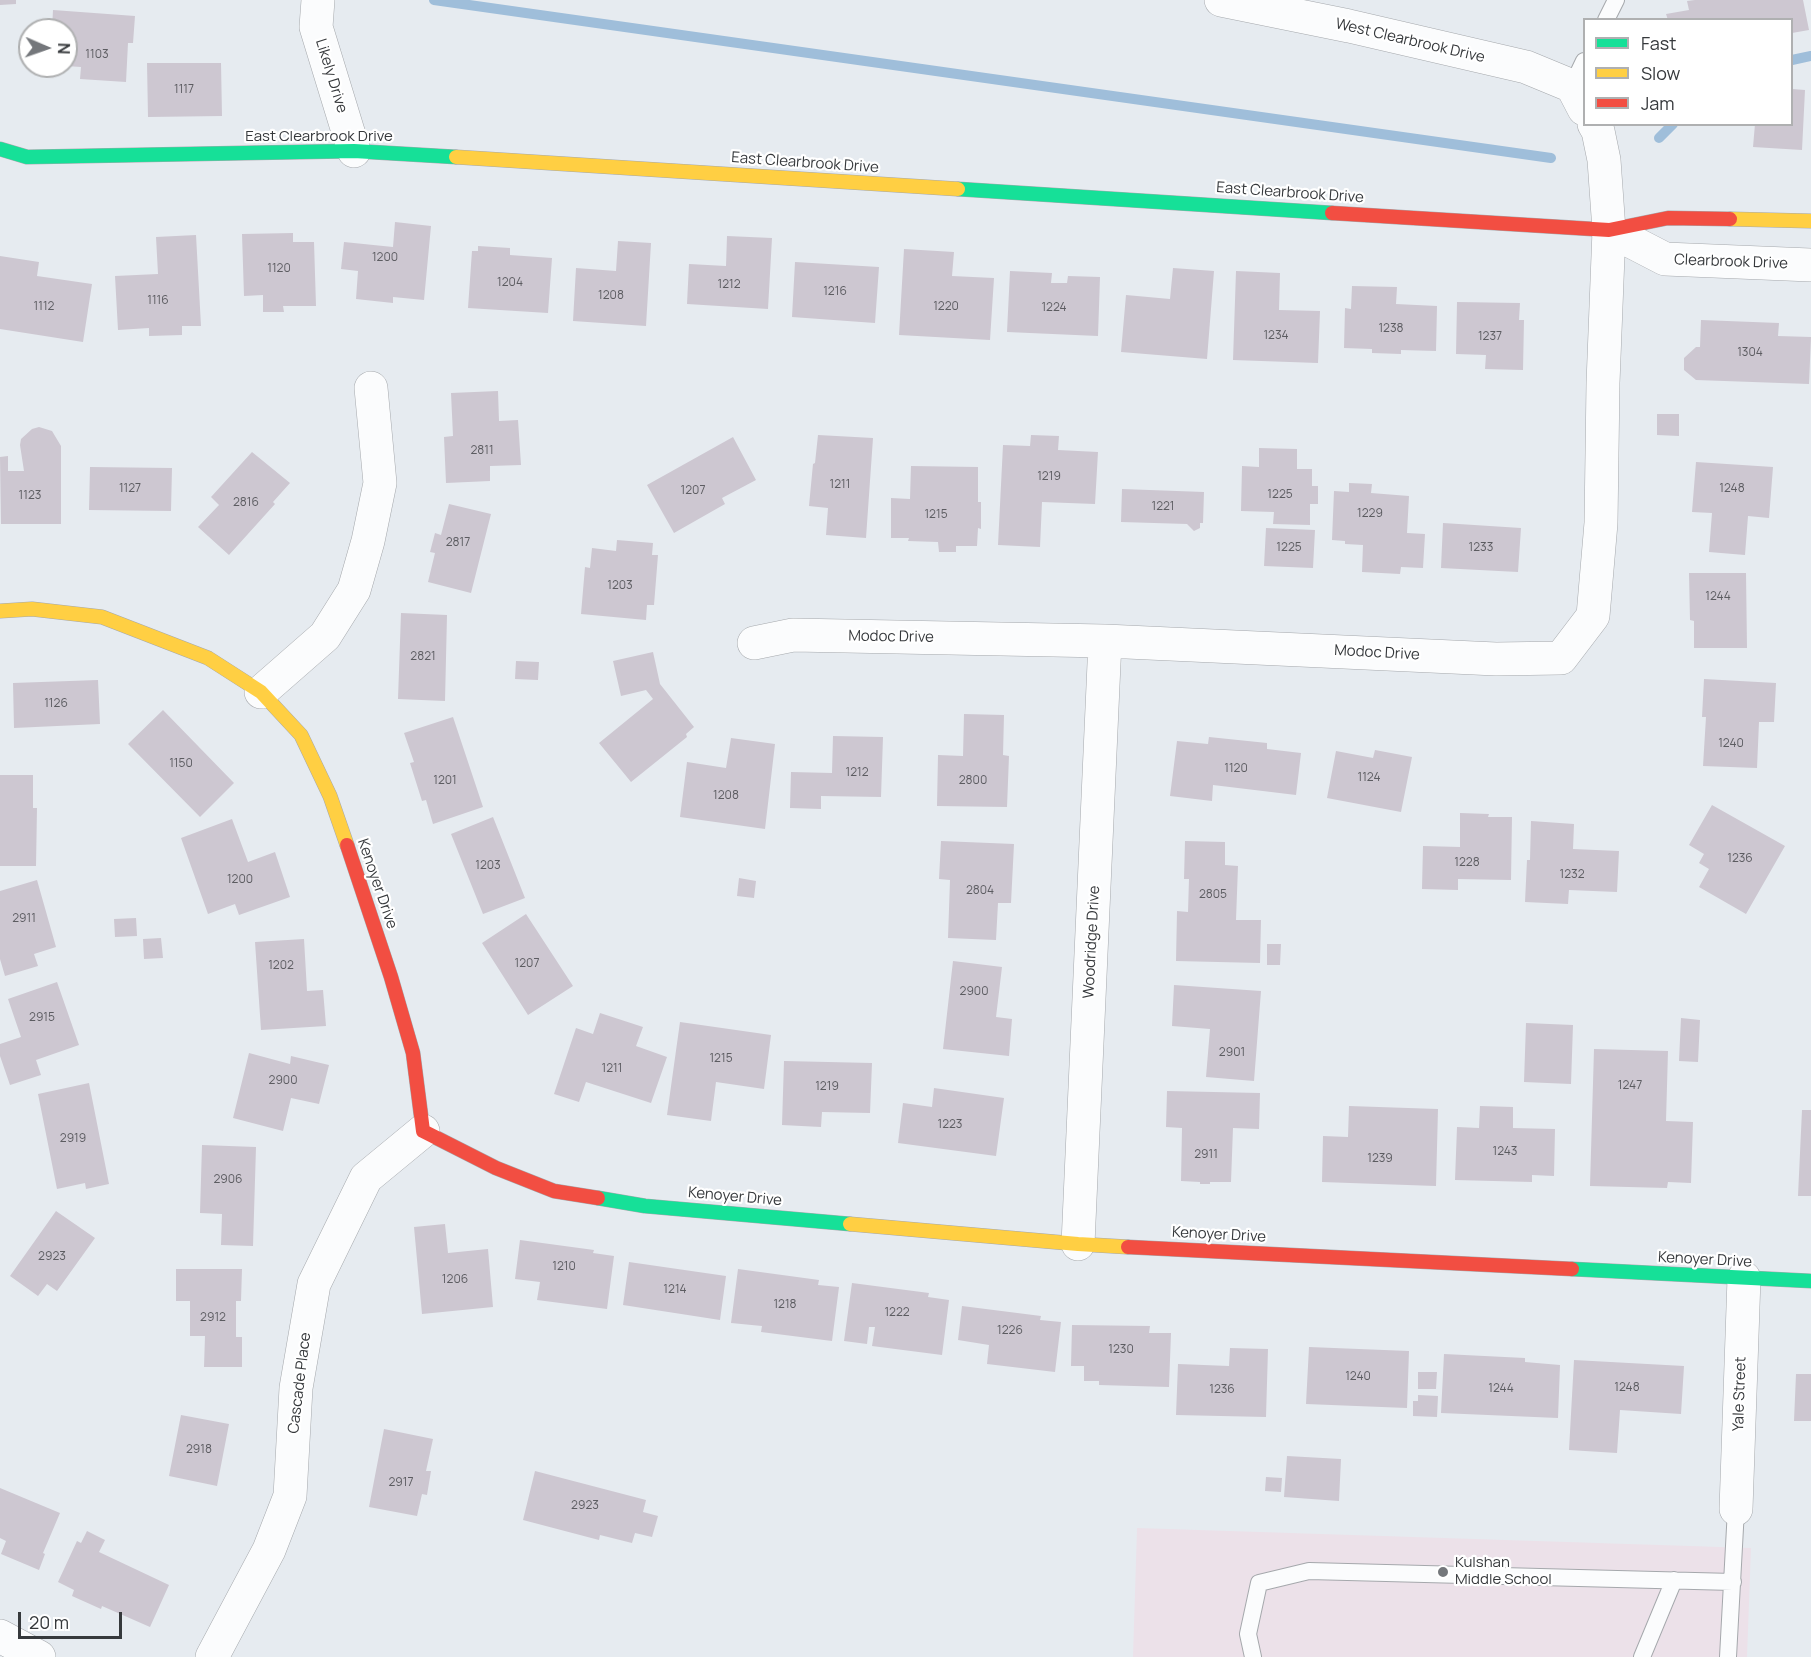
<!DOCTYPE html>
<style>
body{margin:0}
#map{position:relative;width:1811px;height:1657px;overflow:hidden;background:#e6ebf0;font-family:Manrope,sans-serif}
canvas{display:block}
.legend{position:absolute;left:1583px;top:18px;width:210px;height:108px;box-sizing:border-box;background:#fff;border:2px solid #afb0b1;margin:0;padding:8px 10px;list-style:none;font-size:18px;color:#36393c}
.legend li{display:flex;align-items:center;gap:12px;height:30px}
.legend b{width:30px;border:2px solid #afb0b1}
.north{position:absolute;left:18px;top:18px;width:60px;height:60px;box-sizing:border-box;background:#fff;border:2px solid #afb0b1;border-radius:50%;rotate:92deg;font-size:16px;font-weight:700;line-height:24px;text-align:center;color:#36393c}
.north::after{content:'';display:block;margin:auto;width:21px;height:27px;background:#74777b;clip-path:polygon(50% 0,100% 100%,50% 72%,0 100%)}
.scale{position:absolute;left:18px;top:1612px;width:104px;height:27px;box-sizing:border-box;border:3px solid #36393c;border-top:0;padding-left:8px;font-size:18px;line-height:21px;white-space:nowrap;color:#36393c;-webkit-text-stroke:4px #fff;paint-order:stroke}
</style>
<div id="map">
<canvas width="1811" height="1657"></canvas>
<ul class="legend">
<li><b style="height:8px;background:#16e098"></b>Fast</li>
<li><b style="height:8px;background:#ffcf43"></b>Slow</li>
<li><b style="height:8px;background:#f24e42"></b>Jam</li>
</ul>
<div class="north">N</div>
<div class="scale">20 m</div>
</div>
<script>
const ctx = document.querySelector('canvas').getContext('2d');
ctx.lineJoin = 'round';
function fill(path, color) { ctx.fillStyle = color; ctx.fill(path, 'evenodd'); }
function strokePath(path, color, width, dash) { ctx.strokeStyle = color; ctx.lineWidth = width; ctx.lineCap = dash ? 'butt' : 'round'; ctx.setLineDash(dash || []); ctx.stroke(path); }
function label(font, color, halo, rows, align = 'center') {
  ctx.font = font + ' Manrope,sans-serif'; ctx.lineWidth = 4.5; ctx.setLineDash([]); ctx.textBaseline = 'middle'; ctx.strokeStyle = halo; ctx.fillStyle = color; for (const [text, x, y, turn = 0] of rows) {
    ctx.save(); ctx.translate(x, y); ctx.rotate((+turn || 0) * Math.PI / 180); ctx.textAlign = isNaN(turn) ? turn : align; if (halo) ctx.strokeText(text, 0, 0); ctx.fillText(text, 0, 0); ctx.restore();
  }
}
fill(new Path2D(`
 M1137 1528 1751 1548 1747 1657H1133Z`), '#ece1e9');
strokePath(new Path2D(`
 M434 0 1551 158
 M1792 60 1811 56
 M1659 138 1673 124`), '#9fbeda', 10);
fill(new Path2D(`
 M0 0H16V4L0 5Z
 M1695 0H1803L1809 30 1792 33V20H1668L1666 14 1689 10 1687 1Z
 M53 10 135 16 133 43H128L126 82 80 79 81 67 66 66V30H52Z
 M147 63H221L222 116 148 117Z
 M1792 89 1805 90 1802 150 1753 147 1755 124H1792Z
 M395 222 431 226 424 300 393 297V303L356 299 358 271 341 269 344 242 393 247Z
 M293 233V242H314L316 306H283L284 312H263V295L244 296 242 234Z
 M196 235 201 326H182V335L149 336V328L118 330 115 276 158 274 156 237Z
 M727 236 772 238 768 309 687 304 689 264 726 266Z
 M618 241 651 243 646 326 573 321 576 268 616 271Z
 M478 246 510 248V255L552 258 548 313 468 308 472 251H478Z
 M904 249 954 252 952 276 994 278 990 340 899 335Z
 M0 256 39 262 37 276 92 284 83 342 0 329Z
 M795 262 879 267 875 323 792 317Z
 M1173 268 1214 271 1207 359 1121 352 1126 295 1170 299Z
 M1010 271 1052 273 1051 283H1067L1068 276 1100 277 1098 336 1007 332Z
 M1236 271 1280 273 1279 310 1320 311 1318 363 1233 360Z
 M1352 286 1397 287 1396 304 1437 306 1436 351 1401 350V354L1372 353V349L1344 348 1345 308 1351 309Z
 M1457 302 1520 303 1519 320H1524L1523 370 1485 369 1486 355 1456 354Z
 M1701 320 1779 323 1778 336 1811 337 1809 384 1696 380 1684 370V358L1696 347H1700Z
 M498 391 499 421 518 420 521 465 490 466V481L446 483 444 437 453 436 451 393Z
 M1657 414H1679V436L1657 435Z
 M39 427 52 431 61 446V524H1L0 457 8 456V471H24L20 445 21 439 32 429Z
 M818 435 873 438 866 538 826 535 828 508 809 506 813 464 815 463Z
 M1031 435 1059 436 1058 450 1098 452 1095 504 1042 502 1040 547 998 545 1003 445 1030 446Z
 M733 437 756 480 722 498 725 504 674 533 647 485Z
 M1259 448 1297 449V469H1312V486H1318V504H1310V525L1273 524 1274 512 1241 511 1242 466 1259 467Z
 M252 452 290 483 273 502 275 504 229 555 198 527 219 505 211 497Z
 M1696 462 1773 467 1769 518 1748 516 1745 555 1709 552 1712 513 1692 512Z
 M911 466 978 467V502H981V529L978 528 977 546H956V552H939L938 542 908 541 909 538H891V498L910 499Z
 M90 467 172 468 171 511 89 510Z
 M1349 483 1372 484 1371 493 1409 496 1407 533 1425 534 1423 568 1401 567 1400 574 1362 572 1363 545 1345 544V541L1332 540 1334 491 1349 492Z
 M1122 489 1204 492 1203 523H1200V528L1194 531 1187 524 1121 522Z
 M449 504 491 514 471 593 428 582 435 553 430 552 435 533 441 535Z
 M1443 523 1521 528 1518 572 1441 568Z
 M1266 528 1315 530 1313 568 1264 566Z
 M617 540 653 543 652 555H658L654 605H647L646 620 581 614 585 567 590 568 592 548 616 551Z
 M1689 573H1746L1747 648H1694V621L1690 620Z
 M401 613 447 615 445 701 398 699Z
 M653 652 660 684 694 727 686 734 687 737 631 782 599 743 653 699 646 690 621 696 613 661Z
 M516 661 539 662 538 680 515 679Z
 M1704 679 1776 683 1774 722H1759L1757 768 1703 766 1706 717H1702Z
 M98 680 100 724 14 728 13 683Z
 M163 710 234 783 200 817 128 744Z
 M964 714 1004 715 1003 755 1009 756 1007 807 937 806 938 755 963 756Z
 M453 717 483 807 433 824 426 800 422 801 410 763 414 762 404 733Z
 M833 736 883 737 881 797 821 796V809L790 808 791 772 832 773Z
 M1209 737 1267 743V749L1301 753 1296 795 1213 785 1212 801 1170 796 1177 741 1208 744Z
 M731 738 775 744 765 829 680 817 687 762 726 768Z
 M1375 750 1412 757 1401 812 1327 798 1336 751 1373 758Z
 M0 775H33V808H37L36 866H0Z
 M1712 805 1785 846 1746 914 1699 887 1709 869 1699 863 1704 854 1689 845Z
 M1460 813 1489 814 1488 817H1512L1511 880 1458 879V890L1422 889 1423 846 1460 847Z
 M493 817 525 898 483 914 451 834Z
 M232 819 248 862 275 852 290 897 239 915 235 904 208 914 181 838Z
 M1531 821 1574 824 1573 849 1619 851 1617 892 1569 890 1568 904 1525 902 1527 860H1530Z
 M941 841 1014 844 1011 903H998L996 940 948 938 950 880 939 879Z
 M1185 841 1225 842V865L1238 866 1236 920H1261L1260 963 1176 961 1177 911 1188 912 1189 879H1184Z
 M739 878 756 881 754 898 737 896Z
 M37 880 56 947 34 954 38 966 5 976 0 959V891Z
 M526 914 573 986 528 1015 482 943Z
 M136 918 137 936 115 937 114 919Z
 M161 938 163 958 144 959 143 939Z
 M304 939 307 991 323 990 326 1026 261 1030 255 942Z
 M1267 944H1281L1280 965H1267Z
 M953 961 1002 967 996 1017 1012 1019 1009 1056 943 1049Z
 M57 982 79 1045 36 1060 41 1075 10 1085 0 1056V1044L21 1037 8 999Z
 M1174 985 1261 991 1254 1081 1206 1077 1210 1029 1172 1026Z
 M600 1013 643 1027 636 1046 667 1057 651 1103 586 1082 579 1102 554 1094 576 1028 593 1034Z
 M1681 1018 1700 1020 1698 1062 1679 1061Z
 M680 1022 771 1035 764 1089 716 1082 711 1121 667 1115Z
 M1526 1023 1573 1025 1571 1084 1524 1082Z
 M1594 1049 1668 1051 1666 1121 1693 1122 1691 1183 1668 1182 1667 1188 1590 1186Z
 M249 1053 290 1064 291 1056 329 1065 319 1104 291 1098 283 1131 233 1118Z
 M784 1061 872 1063 870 1113 822 1112 821 1127 782 1125Z
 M89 1083 109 1184 86 1189 85 1183 57 1189 38 1094Z
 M934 1088 1004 1098 996 1156 898 1143 903 1103 932 1107Z
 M1167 1091 1260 1093 1259 1129 1233 1128 1231 1182H1210V1184H1200V1182L1181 1181 1182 1128 1166 1127Z
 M1349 1106 1438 1109 1436 1186 1322 1182 1323 1136 1348 1137Z
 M1480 1106 1513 1107V1128L1555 1129 1554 1176 1532 1175V1182L1455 1180 1457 1127 1479 1128Z
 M1802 1110H1811V1196H1798Z
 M202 1145 256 1147 253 1246 221 1245 222 1214 200 1213Z
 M56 1211 95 1238 57 1291 47 1284 38 1296 10 1276Z
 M445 1224 448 1253 488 1249 493 1307 422 1314 414 1227Z
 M520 1240 594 1250 593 1253 614 1256 607 1309 537 1300 540 1282 515 1279Z
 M629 1262 726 1276 720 1320 623 1305Z
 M176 1269H242L241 1301H236V1337H242V1367H204L205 1336H190V1301H176Z
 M738 1269 819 1280 818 1285 839 1287 832 1341 761 1332 762 1326 731 1323Z
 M852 1283 929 1293 928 1297 949 1300 942 1355 872 1346 875 1327H869L867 1344 844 1341Z
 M962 1306 1041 1316 1040 1320 1061 1322 1055 1372 987 1364 989 1345 958 1340Z
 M1072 1325 1150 1326 1149 1333H1171L1169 1387 1099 1385V1381H1084V1366H1071Z
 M1309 1347 1409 1351 1407 1408 1306 1404Z
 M1230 1348 1268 1349 1266 1417 1176 1415 1178 1364 1229 1366Z
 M1444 1354 1525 1358V1362L1560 1365 1558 1418 1441 1413Z
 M1574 1360 1684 1366 1681 1414 1620 1410 1617 1453 1569 1450Z
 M1418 1372H1437L1436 1389H1418Z
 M1796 1374H1811V1421H1794Z
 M1418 1395 1438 1396 1437 1417 1413 1416V1401H1418Z
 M181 1415 229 1424 217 1486 169 1476Z
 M384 1429 433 1439 426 1471H431L427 1495 422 1494 417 1516 369 1507Z
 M1287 1456 1341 1459 1339 1501 1284 1497Z
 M535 1471 646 1500 643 1512 658 1516 652 1537 635 1533 632 1543 600 1535 599 1540 523 1520Z
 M1266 1477 1282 1478 1281 1492 1265 1491Z
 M0 1488 60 1513 43 1553 45 1554 39 1570 1 1554 6 1541 0 1538Z
 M87 1531 105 1540 99 1552 169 1585 150 1627 102 1606 101 1609 72 1596 74 1590 58 1582 77 1541 81 1543Z`), '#cdc7d1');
const lane = new Path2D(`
 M1606 20 1616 0
 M1572 86 1584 61
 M1253 1657 1248 1634 1259 1583 1309 1571 1733 1582
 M1642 1657 1674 1580
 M1728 1657 1736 1509`);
const street = new Path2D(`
 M318 0 316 27 354 151
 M1221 0 1349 26 1526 67 1572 86 1584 109
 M1609 230 1665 259 1811 265
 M754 643 793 635 1105 641 1496 659 1561 658 1593 616 1601 523 1603 383 1609 230 1604 160 1598 131 1594 124
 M261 692 325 636 354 590 368 541 380 483 371 388
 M1078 1244 1105 641
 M1736 1509 1744 1278
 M0 1636 39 1657
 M212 1657 269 1550 290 1496 296 1388 314 1284 366 1178 423 1131`);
const fast = new Path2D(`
 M0 149 27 157 354 151 456 157
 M958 189 1332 213
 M598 1198 645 1206 850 1224
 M1572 1269 1811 1281`);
const slow = new Path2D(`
 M456 157 958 189
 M1730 219 1811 221
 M0 611 32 609 102 617 208 658 261 692 301 735 330 796 347 845
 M850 1224 1078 1244 1128 1247`);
const jam = new Path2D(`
 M1332 213 1609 230 1668 218 1730 219
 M347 845 391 977 413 1053 423 1131 496 1168 554 1191 598 1198
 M1128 1247 1572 1269`);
strokePath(lane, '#a5a8ac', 18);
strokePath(street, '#a5a8ac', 34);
strokePath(fast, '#a5a8ac', 15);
strokePath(slow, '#a5a8ac', 15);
strokePath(jam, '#a5a8ac', 15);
strokePath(lane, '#fbfcfd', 16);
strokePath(street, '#fbfcfd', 33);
strokePath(fast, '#16e098', 14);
strokePath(slow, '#ffcf43', 14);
strokePath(jam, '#f24e42', 14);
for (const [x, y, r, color] of [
 [1443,1572,6,"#74777b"]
]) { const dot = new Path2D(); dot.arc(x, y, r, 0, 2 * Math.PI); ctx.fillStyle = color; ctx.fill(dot); strokePath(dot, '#fff', 2); }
label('12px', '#5c5c61', null, [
 ["1103",97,55],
 ["1117",184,90],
 ["1200",385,258],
 ["1120",279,269],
 ["1204",510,283],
 ["1212",729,285],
 ["1216",835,292],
 ["1208",611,296],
 ["1116",158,301],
 ["1112",44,307],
 ["1220",946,307],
 ["1224",1054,308],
 ["1238",1391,329],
 ["1234",1276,336],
 ["1237",1490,337],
 ["1304",1750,353],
 ["2811",482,451],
 ["1219",1049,477],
 ["1211",840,485],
 ["1127",130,489],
 ["1248",1732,489],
 ["1207",693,491],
 ["1225",1280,495],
 ["1123",30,496],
 ["2816",246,503],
 ["1221",1163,507],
 ["1229",1370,514],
 ["1215",936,515],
 ["2817",458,543],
 ["1225",1289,548],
 ["1233",1481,548],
 ["1203",620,586],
 ["1244",1718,597],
 ["2821",423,657],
 ["1126",56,704],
 ["1240",1731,744],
 ["1150",181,764],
 ["1120",1236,769],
 ["1212",857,773],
 ["1124",1369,778],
 ["1201",445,781],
 ["2800",973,781],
 ["1208",726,796],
 ["1236",1740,859],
 ["1228",1467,863],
 ["1203",488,866],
 ["1232",1572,875],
 ["1200",240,880],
 ["2804",980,891],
 ["2805",1213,895],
 ["2911",24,919],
 ["1207",527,964],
 ["1202",281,966],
 ["2900",974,992],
 ["2915",42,1018],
 ["2901",1232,1053],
 ["1215",721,1059],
 ["1211",612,1069],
 ["2900",283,1081],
 ["1247",1630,1086],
 ["1219",827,1087],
 ["1223",950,1125],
 ["2919",73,1139],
 ["1243",1505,1152],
 ["2911",1206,1155],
 ["1239",1380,1159],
 ["2906",228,1180],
 ["2923",52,1257],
 ["1210",564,1267],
 ["1206",455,1280],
 ["1214",675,1290],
 ["1218",785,1305],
 ["1222",897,1313],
 ["2912",213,1318],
 ["1226",1010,1331],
 ["1230",1121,1350],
 ["1240",1358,1377],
 ["1248",1627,1388],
 ["1244",1501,1389],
 ["1236",1222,1390],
 ["2918",199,1450],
 ["2917",401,1483],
 ["2923",585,1506]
]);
label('15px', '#36393c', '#fff', [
 ["West Clearbrook Drive",1410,41,13],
 ["Likely Drive",331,76,73],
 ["East Clearbrook Drive",319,137],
 ["East Clearbrook Drive",805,163,4],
 ["East Clearbrook Drive",1290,193,4],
 ["Clearbrook Drive",1731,262,2],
 ["Modoc Drive",891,637,1],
 ["Modoc Drive",1377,653,3],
 ["Kenoyer Drive",377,884,71],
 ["Woodridge Drive",1092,942,-87],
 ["Kenoyer Drive",735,1197,5],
 ["Kenoyer Drive",1219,1235,3],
 ["Kenoyer Drive",1705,1260,3],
 ["Cascade Place",300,1383,-83],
 ["Yale Street",1740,1394,-88]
]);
label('15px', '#36393c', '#fff', [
 ["Kulshan",1455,1563],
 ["Middle School",1455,1580]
], 'left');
</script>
